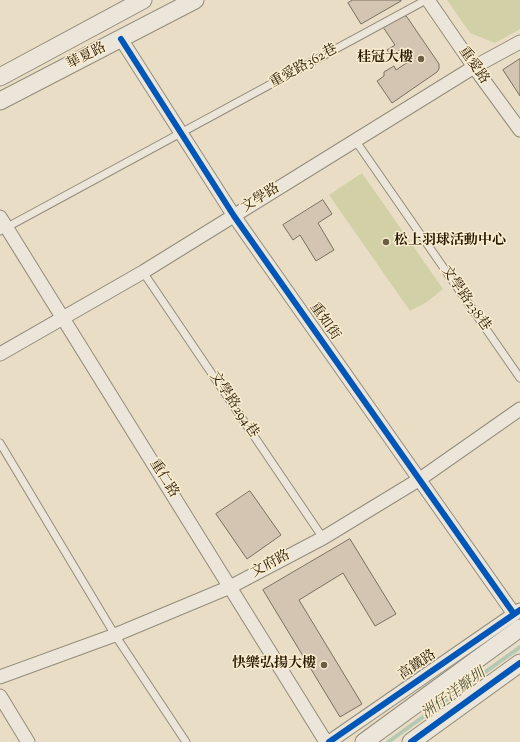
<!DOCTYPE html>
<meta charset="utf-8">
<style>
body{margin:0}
canvas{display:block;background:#e9dec5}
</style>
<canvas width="520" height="742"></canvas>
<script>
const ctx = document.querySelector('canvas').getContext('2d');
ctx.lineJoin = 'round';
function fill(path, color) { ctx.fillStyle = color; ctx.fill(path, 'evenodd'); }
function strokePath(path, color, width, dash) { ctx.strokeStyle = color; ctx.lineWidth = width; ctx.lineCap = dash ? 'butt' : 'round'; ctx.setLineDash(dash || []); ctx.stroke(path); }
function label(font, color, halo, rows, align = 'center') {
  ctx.font = font + ' "Sorts Mill Goudy","Noto Serif TC",serif'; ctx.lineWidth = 3; ctx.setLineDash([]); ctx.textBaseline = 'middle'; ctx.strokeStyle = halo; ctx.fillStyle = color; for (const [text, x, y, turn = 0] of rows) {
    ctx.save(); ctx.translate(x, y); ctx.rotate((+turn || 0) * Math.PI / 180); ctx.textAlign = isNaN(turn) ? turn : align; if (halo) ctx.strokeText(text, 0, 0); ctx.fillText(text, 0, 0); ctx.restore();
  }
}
fill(new Path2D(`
 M447 0H520V29L495 43 470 33Z
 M362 173 443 289 427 302 410 311 329 195Z`), '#d1d0a7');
strokePath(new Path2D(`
 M388 742 520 647`), '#b4c8b3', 4);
const building = new Path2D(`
 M353 0H401V1L361 24 348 3Z
 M404 15 407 17 439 64V69L437 72 392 103 377 81 384 76V72L394 66 396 70 408 62 400 50 391 56 387 50 395 45 383 27Z
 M520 59V96L503 70Z
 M323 200 332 214 318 223 334 250 316 261 300 235 293 240 283 225Z
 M250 491 281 535 247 559 216 514Z
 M350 539 396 614 375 626 343 573 299 600 362 704 340 717 263 590Z`);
fill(building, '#d4c4b2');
strokePath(building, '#787060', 1);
const service = new Path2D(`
 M355 140 520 378
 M0 231 426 0
 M143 272 323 538
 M0 443 115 635 186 742`);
const minor = new Path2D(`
 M428 0 474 67 520 130
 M121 39 234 216 514 614
 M0 217 326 742
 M0 354 143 272 474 67 520 42
 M0 677 115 635 230 587 323 538 420 479 520 409
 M0 696 28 742
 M329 742 520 610`);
const tertiary = new Path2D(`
 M0 77 143 0
 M0 101 195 0
 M364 742 520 628
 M411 742 520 663`);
strokePath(service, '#938c7b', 9);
strokePath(minor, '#938c7b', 15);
strokePath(tertiary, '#938c7b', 19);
strokePath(service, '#ece6da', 7);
strokePath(minor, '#ece6da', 13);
strokePath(tertiary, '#ece6da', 17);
strokePath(new Path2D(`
 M121 39 234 216 514 614
 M329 742 520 610
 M411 742 520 663`), '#0057b8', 6);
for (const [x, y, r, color] of [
 [421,59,4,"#6c5e46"],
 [386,242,4,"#6c5e46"],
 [324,665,4,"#6c5e46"]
]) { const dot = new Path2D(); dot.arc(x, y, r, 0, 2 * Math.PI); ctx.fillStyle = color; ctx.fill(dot); strokePath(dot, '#faedd0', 1.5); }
label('14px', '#281902', '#faedd0', [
 ["華夏路",87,57,-27],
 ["重愛路",473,66,55],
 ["重愛路362巷",304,67,-29],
 ["文學路",261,199,-32],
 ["文學路238巷",465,299,55],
 ["重如街",324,322,55],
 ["文學路294巷",233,405,56],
 ["重仁路",163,479,58],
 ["文府路",271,565,-28],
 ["高鐵路",418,666,-34]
]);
label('bold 14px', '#281902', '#faedd0', [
 ["桂冠大樓",413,59],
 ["松上羽球活動中心",394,242,"left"],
 ["快樂弘揚大樓",316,665]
], 'right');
label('italic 15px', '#51533d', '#faedd0', [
 ["洲仔洋瓣圳",454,695,-36]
]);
</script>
